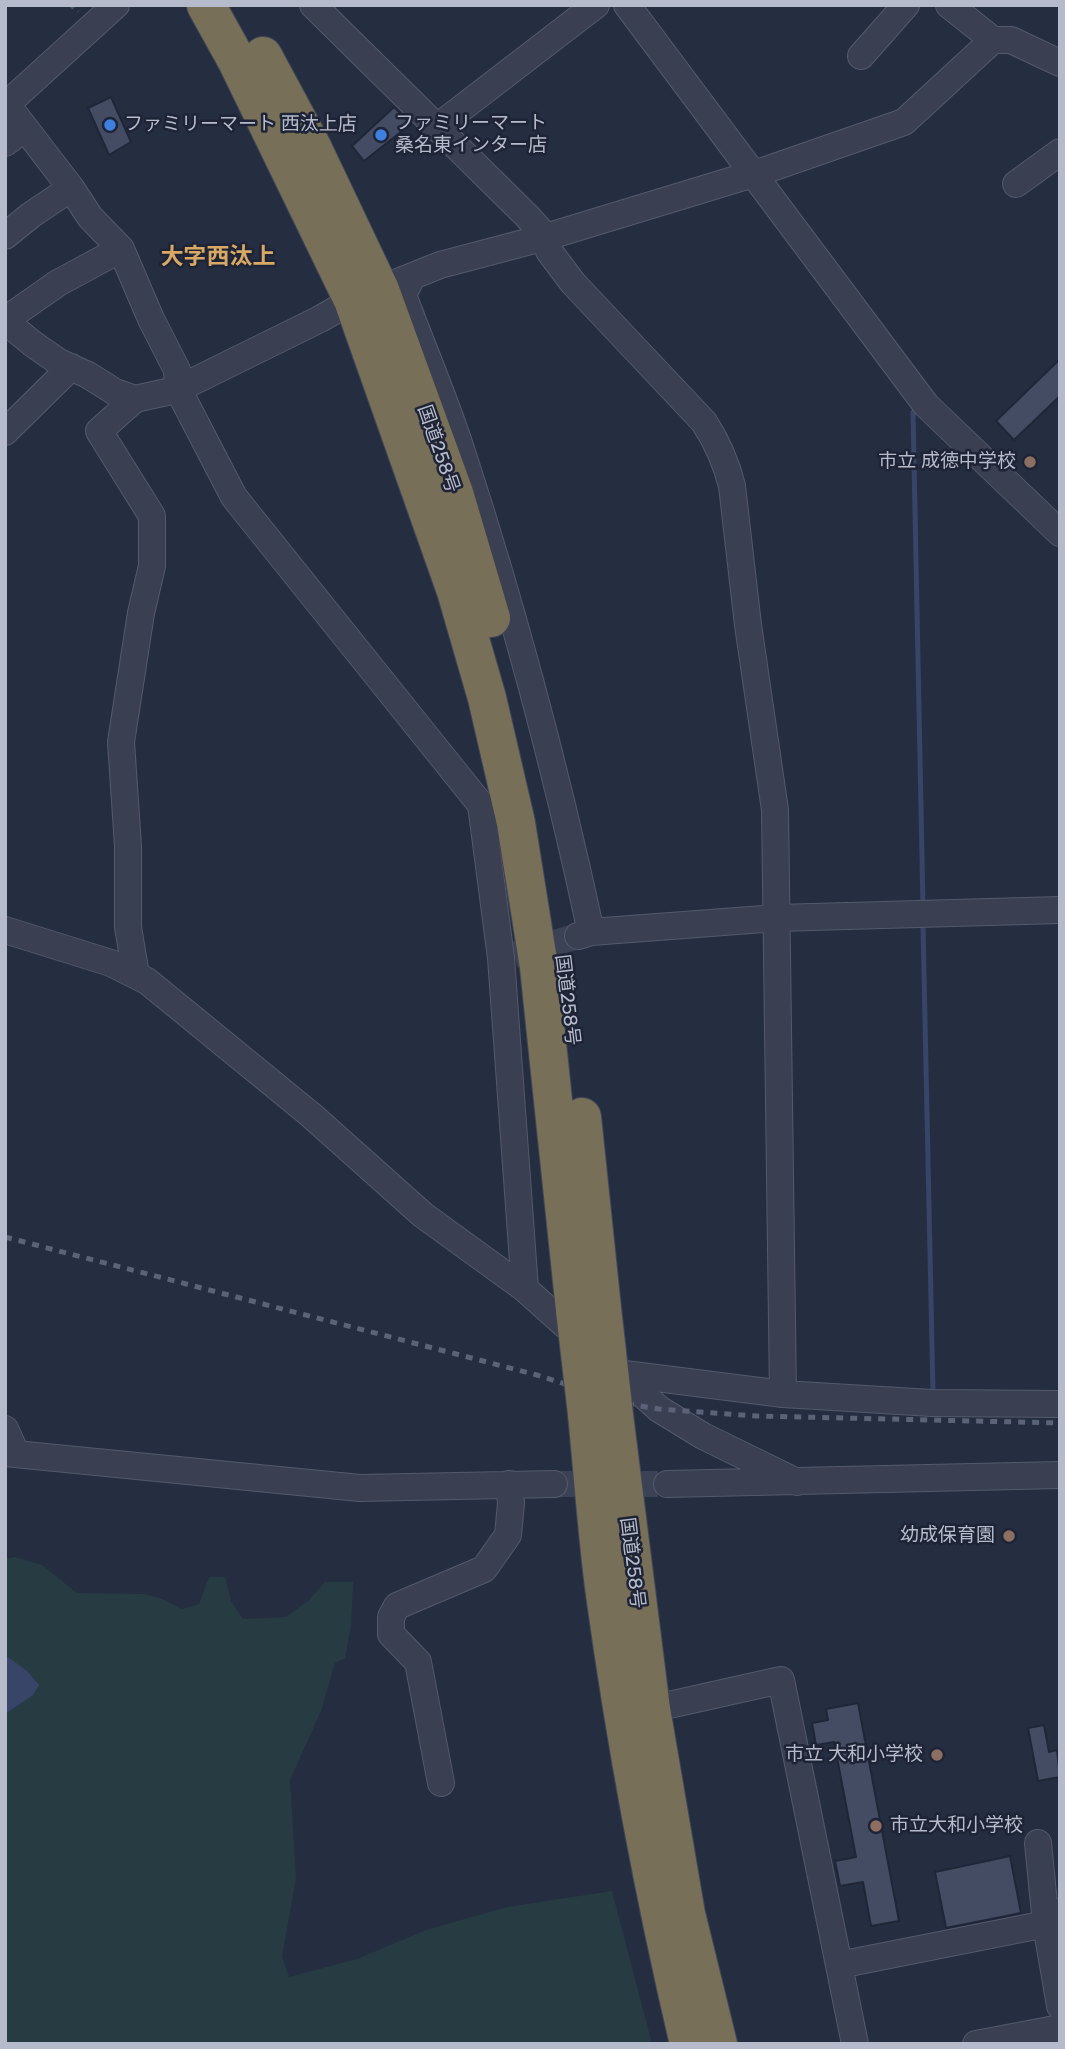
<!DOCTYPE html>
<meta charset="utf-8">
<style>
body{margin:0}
#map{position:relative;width:1065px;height:2049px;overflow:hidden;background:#252d41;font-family:Rubik,sans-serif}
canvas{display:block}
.frame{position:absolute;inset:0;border:7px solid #b6bbcb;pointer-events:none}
</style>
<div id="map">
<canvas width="1065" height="2049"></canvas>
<div class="frame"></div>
</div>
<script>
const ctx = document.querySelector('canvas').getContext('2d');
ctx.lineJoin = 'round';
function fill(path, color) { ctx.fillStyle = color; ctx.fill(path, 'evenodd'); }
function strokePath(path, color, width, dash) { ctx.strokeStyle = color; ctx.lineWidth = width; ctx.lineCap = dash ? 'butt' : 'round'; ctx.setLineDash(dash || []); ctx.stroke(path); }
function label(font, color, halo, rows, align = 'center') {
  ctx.font = font + ' Rubik,"Noto Sans JP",sans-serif'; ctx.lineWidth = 5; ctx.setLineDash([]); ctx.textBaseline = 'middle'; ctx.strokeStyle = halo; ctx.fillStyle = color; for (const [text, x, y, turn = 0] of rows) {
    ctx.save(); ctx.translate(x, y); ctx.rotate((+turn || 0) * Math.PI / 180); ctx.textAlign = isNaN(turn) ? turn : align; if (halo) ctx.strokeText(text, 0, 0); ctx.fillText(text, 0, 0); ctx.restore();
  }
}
fill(new Path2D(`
 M14 1557 42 1565 77 1593 145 1594 162 1599 182 1609 199 1604 209 1577H225L231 1601 243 1619 286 1617 309 1600 325 1582H353L351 1627 345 1658 335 1663 321 1711 290 1780 296 1878 282 1957 289 1977 357 1959 426 1930 507 1907 612 1891 652 2044H5V1559Z`), '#273b42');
fill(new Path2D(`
 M5 1655 27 1671 39 1685 33 1695 5 1714Z`), '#394568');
strokePath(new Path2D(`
 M913 412 923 906
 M923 927 933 1393`), '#394568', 5);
const building = new Path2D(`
 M111 97 131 142 109 155 88 108Z
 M394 107 411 124 364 161 352 146Z
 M1060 359V396L1014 440 996 421Z
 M858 1703 899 1921 871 1926 863 1882 840 1886 835 1861 856 1857 834 1742 816 1745 812 1723 828 1720 826 1709Z
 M1044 1725 1049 1752 1057 1750 1060 1777 1038 1781 1028 1728Z
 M1010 1856 1021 1913 946 1928 935 1872Z`);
fill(building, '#444c63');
strokePath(building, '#202638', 2);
strokePath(new Path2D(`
 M514 955 578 936
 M554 1484H667`), '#3b4256', 26, [26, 13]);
const minor = new Path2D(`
 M313 5 527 216 546 237 549 251 573 283 704 422C717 442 726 462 732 486L748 625 775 810 783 1394
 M627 5 926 405 1060 533
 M949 5 993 40H1011L1060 63
 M861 56 906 5
 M5 102 71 188 90 217 121 249 151 319 177 370 178 389 234 497 481 805 501 958 525 1289
 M7 104 116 5
 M436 128 596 5
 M5 143 25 128
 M1016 184 1060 152
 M5 236 31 215 71 188
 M412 277 403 295C422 346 444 397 461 449 513 608 556 769 591 932
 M5 320 58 283 121 249
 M5 321 33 344 59 362 88 375 115 392 135 399 176 390 320 319 353 300 440 265 546 237 763 171 904 122 993 40
 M135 399 99 431 152 516V566L141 613 121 742 128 846V927L136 975
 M5 432 71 367
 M5 930 111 963 147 981 311 1115 423 1215 525 1289 659 1409 703 1436 797 1482
 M578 936 591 932 777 918 1060 910
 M617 1373 783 1394 932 1403 1060 1404
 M5 1429 16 1453
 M5 1453 360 1488 554 1484
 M667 1484 1060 1475
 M651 1709 781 1680 855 2044
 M441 1783 418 1662 391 1634V1617L397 1606 484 1569 508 1535 511 1503 509 1484
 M1038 1843 1046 1924 1060 2006
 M839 1965 1046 1924 1060 1912
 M976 2044 1060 2028`);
const highway = new Path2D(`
 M206 5 237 61 353 300 456 591 487 698 516 823 539 967 575 1310
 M263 56 312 147 380 290 454 493 491 618
 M582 1117 602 1308
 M587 1414C593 1474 597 1535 605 1594 626 1746 654 1895 689 2044
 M614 1415 651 1709 686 1914 718 2044`);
strokePath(minor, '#545a6b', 28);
strokePath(highway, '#414758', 40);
strokePath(new Path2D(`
 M70 5 78 12`), '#46585f', 3.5, [5, 5]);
strokePath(minor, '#3a4051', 26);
strokePath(highway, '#776f57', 38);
strokePath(new Path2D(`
 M5 1237 537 1375 628 1404 659 1409 757 1416 1060 1423`), '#5c6378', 5, [7, 7]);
const highwayBridge = new Path2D(`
 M602 1308 614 1415
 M575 1310 587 1414`);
strokePath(highwayBridge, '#414758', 40, []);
strokePath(highwayBridge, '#776f57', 38);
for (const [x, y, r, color] of [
 [110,125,7,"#3f7fe0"],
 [381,135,7,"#3f7fe0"],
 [1030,462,7,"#8d6e63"],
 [1009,1536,7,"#8d6e63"],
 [937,1755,7,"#8d6e63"],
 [876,1826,7,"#8d6e63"]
]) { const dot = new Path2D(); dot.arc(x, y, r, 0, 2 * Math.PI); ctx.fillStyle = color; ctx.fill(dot); strokePath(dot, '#1e2436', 2.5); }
label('19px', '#b6bbcb', '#1e2436', [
 ["ファミリーマート",395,124],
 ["桑名東インター店",395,146],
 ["ファミリーマート 西汰上店",124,125],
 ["市立 成徳中学校",1016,462,"right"],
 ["幼成保育園",995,1536,"right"],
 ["市立 大和小学校",923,1755,"right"],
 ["市立大和小学校",890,1826]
], 'left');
label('19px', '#b6bbcb', '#1e2436', [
 ["国道258号",438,449,71],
 ["国道258号",567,1000,83],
 ["国道258号",632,1563,83]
]);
label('bold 23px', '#d7a965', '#1e2436', [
 ["大字西汰上",218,257]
]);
</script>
